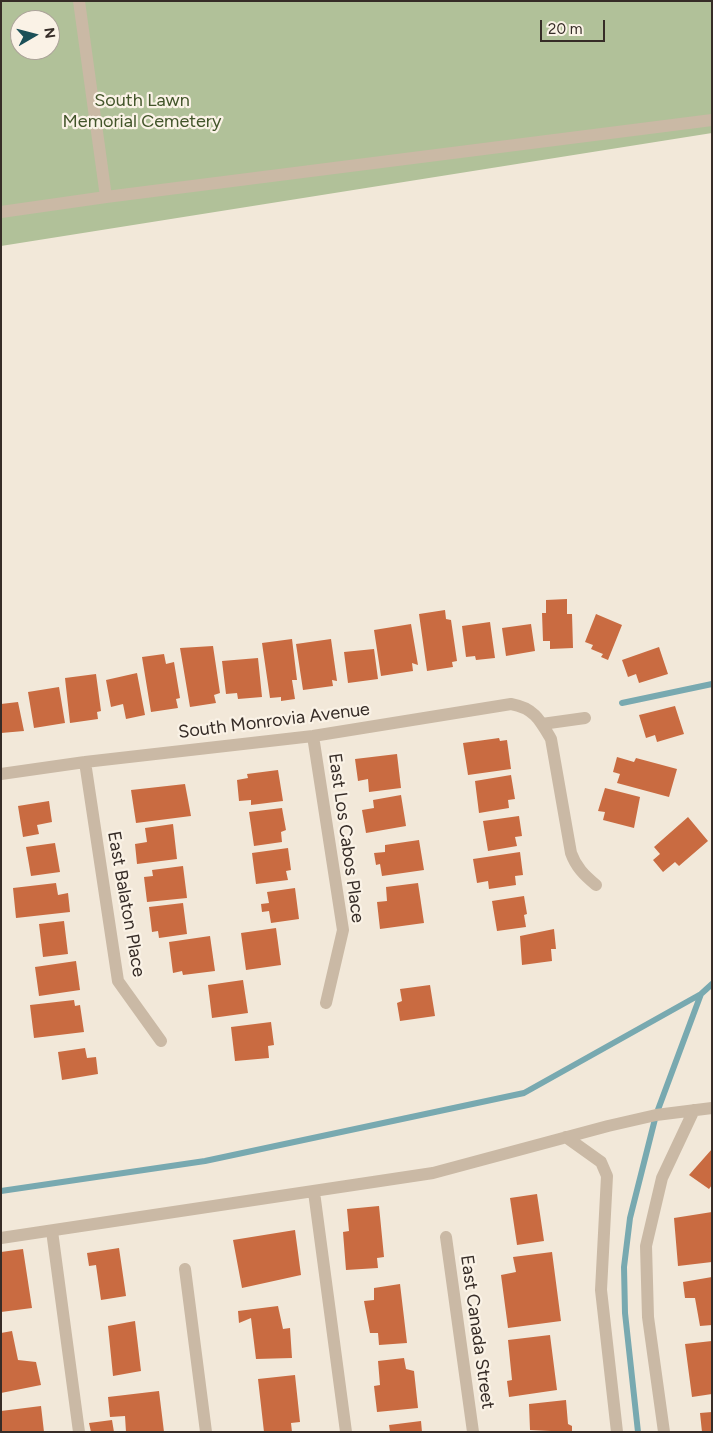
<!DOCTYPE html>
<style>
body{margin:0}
#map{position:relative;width:713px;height:1433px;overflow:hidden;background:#f2e8d9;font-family:Figtree,sans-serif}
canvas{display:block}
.frame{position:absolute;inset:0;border:2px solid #362c27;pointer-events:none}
.north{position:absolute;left:10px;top:10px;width:50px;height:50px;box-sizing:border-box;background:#faf2e6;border:1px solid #aca39a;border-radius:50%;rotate:82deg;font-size:14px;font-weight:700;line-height:20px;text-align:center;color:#362c27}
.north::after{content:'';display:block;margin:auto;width:18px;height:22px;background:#1b5058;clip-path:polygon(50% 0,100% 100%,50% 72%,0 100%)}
.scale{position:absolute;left:540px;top:20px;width:65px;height:22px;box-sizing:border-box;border:2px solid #362c27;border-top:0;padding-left:6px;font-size:15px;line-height:18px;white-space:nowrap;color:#362c27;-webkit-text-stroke:4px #faf2e6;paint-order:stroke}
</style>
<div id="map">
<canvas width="713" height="1433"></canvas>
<div class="frame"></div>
<div class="north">N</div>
<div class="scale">20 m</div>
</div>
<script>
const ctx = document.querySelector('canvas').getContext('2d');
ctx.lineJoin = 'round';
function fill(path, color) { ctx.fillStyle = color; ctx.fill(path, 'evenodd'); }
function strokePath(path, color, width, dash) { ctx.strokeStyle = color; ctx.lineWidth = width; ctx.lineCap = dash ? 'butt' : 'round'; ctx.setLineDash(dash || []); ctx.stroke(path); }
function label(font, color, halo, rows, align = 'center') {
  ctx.font = font + ' Figtree,sans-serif'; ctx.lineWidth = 4.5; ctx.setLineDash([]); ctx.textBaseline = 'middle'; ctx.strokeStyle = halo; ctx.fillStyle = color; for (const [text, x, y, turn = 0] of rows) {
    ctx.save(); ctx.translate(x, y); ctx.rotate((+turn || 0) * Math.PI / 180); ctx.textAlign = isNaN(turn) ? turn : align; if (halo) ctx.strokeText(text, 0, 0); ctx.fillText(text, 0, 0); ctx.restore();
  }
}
fill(new Path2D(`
 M1 1H712V133L1 246ZM20 20H50V50H20Z`), '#b1c199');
strokePath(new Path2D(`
 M622 703 712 684
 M1 1191 205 1161 524 1093 701 994 712 984
 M638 1432 625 1313 624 1267 630 1218 656 1115 701 994`), '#78a9b0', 6);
fill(new Path2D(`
 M567 599V614H572L573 648 550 649V641H543L542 613H546V600Z
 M445 610 446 619 451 620 457 661 452 662 453 667 427 671 419 614Z
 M596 614 622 625 608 660 601 657 603 654 591 649 593 645 585 642Z
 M490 622 495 658 476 660 475 656 466 657 462 626Z
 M411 624 418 665 412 663 413 671 381 676 374 630Z
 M531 624 535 651 506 656 502 628Z
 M292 639 297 680H292L295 699 281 701V697L270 698 262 643Z
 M331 639 337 681 332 680 333 686 303 690 296 644Z
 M213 646 220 693 214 695 216 703 190 707 180 648Z
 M659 647 668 674 639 683 636 674 628 677 622 660Z
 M374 649 378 679 348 683 344 652Z
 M164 654 166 664 174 662 180 698 176 699 178 708 151 712 142 657Z
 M258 658 262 697 238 699 237 693 226 694 222 661Z
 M137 673 145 715 126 719 123 704 111 707 106 680Z
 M96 674 101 711 97 712 98 719 70 723 65 678Z
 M59 687 65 723 34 728 28 692Z
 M18 702 24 731 1 733V704Z
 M675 706 684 734 657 742 655 735 646 738 639 715Z
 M499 738 500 741 507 740 511 769 468 775 463 743Z
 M397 754 401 788 369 792 368 779 358 781 355 759Z
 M617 757 634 762 636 758 677 769 669 797 617 783 620 774 613 772Z
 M278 770 283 801 251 805V800L239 801 237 780 248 778 247 774Z
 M511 775 515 799 508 800 509 808 479 813 475 781Z
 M185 784 191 816 136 823 131 790Z
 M605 788 640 797 634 828 603 820 605 812 598 811Z
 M401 795 406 826 366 833 362 810 374 808 373 800Z
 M49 801 52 822 37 825 39 834 23 837 18 806Z
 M282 808 286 830 281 832 282 842 254 846 249 812Z
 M519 816 522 836 515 837 517 846 488 851 483 821Z
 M688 817 708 841 679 866 675 862 663 872 653 860 660 854 654 847Z
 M173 824 177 859 137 864 135 844 147 842 145 828Z
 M419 840 424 870 382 876 380 864 376 865 374 853 385 852V845Z
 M55 843 60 872 31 876 26 847Z
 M288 848 291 870 286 871 288 880 256 884 252 853Z
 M520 852 523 875 515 876 516 885 489 889 488 881 477 883 473 859Z
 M183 866 187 898 147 902 144 877 153 876 152 870Z
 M56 883 58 895 68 893 70 912 16 918 13 888Z
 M418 883 424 923 380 929 377 902 387 901 386 887Z
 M295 888 299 919 271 923 269 911 262 912 261 904 269 903 267 892Z
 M524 896 527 914 524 915 526 927 497 931 492 901Z
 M183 903 187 934 159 938 158 931 152 932 149 907Z
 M64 921 68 954 43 957 39 924Z
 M276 928 281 965 246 970 241 933Z
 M554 929 556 949H551L552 961 522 965 520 936Z
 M210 936 215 971 183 975 182 971 173 973 169 942Z
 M76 961 80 990 39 996 35 967Z
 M243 980 248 1013 212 1018 208 985Z
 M430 985 435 1016 400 1021 397 1003 402 1001 400 989Z
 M74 1000 75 1006 80 1005 84 1032 34 1038 30 1005Z
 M271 1022 274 1045 268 1046 269 1058 235 1061 231 1027Z
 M85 1048 87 1058 96 1057 98 1074 62 1080 58 1052Z
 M712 1149V1185L709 1189 689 1175Z
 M537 1194 544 1241 517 1245 510 1198Z
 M379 1206 384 1257 377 1258 378 1268 346 1270 343 1232 349 1231 347 1209Z
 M712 1212V1262L678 1266 674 1218Z
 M295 1230 301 1275 242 1288 233 1240Z
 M119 1248 126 1296 101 1300 96 1265 89 1266 87 1253Z
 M23 1249 32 1308 1 1312V1252Z
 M552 1252 561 1321 508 1328 501 1275 516 1272 513 1257Z
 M712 1277V1325L700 1326 695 1298H685L683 1282Z
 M400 1284 407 1343 379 1345 378 1333H370L364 1301 374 1300V1288Z
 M278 1306 283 1329 290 1328 292 1358 256 1359 251 1318 239 1323 238 1311Z
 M135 1321 141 1371 113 1376 108 1326Z
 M12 1331 18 1360 36 1362 41 1385 1 1393V1333Z
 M550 1335 557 1390 509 1397 507 1381 512 1380 508 1340Z
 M712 1341V1394L692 1397 685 1344Z
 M404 1358 406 1369 414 1371 418 1408 377 1412 374 1386 380 1385 378 1361Z
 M295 1375 300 1422 291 1423 292 1432H264L258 1379Z
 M159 1391 164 1432H126L125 1416 110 1417 108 1397Z
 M566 1400 568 1424 572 1426V1432L530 1430 529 1404Z
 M41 1406 44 1432H1V1411Z
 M712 1412V1432H702L700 1413Z
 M112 1420 114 1432H91L89 1423Z
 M421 1421 422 1432H390L389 1425Z`), '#c96b41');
strokePath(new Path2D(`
 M79 1 106 197 712 120
 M1 212 106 197
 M542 724 585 718
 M313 736 343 930 326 1003
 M85 762 118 981 161 1041
 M1 774 85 762 313 736 511 704C534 708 540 720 551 739L571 853C576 867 584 875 596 885
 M566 1137 601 1162 607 1176 601 1290 617 1432
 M314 1192 346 1432
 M52 1231 79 1432
 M446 1237 473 1432
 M1 1238 433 1173 608 1126 656 1115 712 1108
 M185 1269 206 1432
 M664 1432 648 1317 646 1246 662 1178 694 1110`), '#cab9a5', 12);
label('18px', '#42552a', '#faf2e6', [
 ["South Lawn",142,101],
 ["Memorial Cemetery",142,122]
]);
label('18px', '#362c27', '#faf2e6', [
 ["South Monrovia Avenue",274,721,-7],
 ["East Los Cabos Place",346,838,82],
 ["East Balaton Place",126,904,80],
 ["East Canada Street",477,1332,82]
]);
</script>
